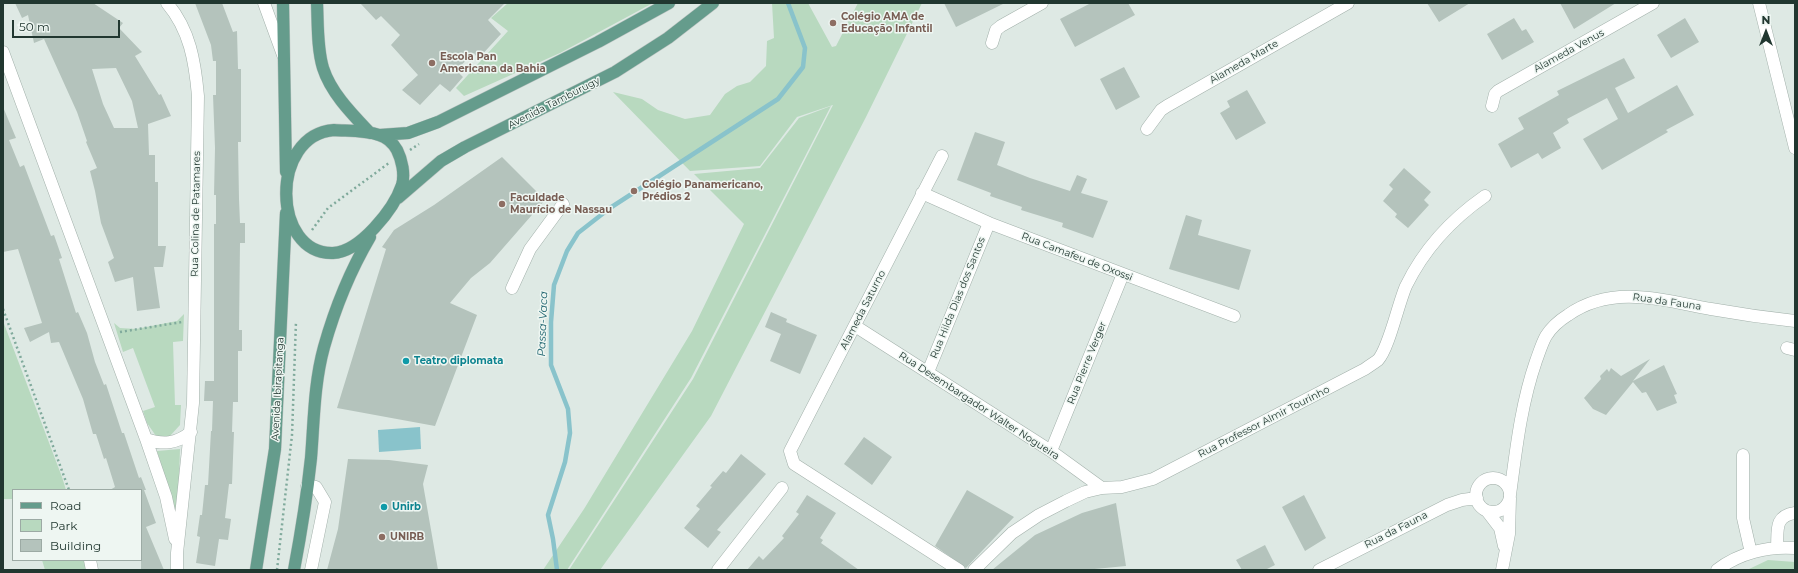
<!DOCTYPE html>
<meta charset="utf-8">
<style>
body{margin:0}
#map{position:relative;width:1798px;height:573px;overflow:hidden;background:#dee9e4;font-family:Montserrat,sans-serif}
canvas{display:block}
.frame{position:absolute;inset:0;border:4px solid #213730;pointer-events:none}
.legend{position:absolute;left:12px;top:489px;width:130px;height:72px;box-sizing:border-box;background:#eef6f2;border:1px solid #9caaa4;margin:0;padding:5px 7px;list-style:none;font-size:12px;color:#213730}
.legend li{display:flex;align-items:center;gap:8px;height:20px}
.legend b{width:20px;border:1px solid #9caaa4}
.north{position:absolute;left:1746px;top:12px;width:40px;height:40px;-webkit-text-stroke:3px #eef6f2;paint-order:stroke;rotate:0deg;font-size:11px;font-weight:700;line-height:16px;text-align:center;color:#213730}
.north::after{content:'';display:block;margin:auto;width:14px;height:18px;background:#213730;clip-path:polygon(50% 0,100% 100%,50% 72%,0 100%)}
.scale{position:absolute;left:12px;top:20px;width:108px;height:18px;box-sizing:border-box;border:2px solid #213730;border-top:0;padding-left:5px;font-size:12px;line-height:14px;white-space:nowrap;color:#213730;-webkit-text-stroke:3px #eef6f2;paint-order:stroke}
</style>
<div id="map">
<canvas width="1798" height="573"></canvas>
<div class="frame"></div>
<ul class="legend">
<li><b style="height:5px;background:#659c8c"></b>Road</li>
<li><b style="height:11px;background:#b8d9bf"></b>Park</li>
<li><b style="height:11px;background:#b4c3bc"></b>Building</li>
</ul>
<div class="north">N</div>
<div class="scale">50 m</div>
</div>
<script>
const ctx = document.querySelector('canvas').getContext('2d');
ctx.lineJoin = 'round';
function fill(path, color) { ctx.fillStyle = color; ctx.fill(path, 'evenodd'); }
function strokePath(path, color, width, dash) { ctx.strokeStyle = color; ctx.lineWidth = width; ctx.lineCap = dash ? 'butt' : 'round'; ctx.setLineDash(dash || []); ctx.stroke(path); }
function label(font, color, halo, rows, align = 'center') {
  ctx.font = font + ' Montserrat,sans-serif'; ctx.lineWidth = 3; ctx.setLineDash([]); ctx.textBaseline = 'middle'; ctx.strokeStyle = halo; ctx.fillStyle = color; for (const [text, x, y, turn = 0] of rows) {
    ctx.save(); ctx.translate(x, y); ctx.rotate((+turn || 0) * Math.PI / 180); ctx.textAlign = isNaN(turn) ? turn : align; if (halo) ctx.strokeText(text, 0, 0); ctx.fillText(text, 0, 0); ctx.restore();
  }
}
fill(new Path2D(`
 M508 3H653L560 53 464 96 456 88 508 31 491 18Z
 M772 3H808L832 47 836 46 858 3H922L866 117 711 416 600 570H569L693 379 833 105 797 117 760 166 690 171 613 92 642 99 658 110 685 119 710 115 725 94 737 86 750 82 766 66 767 41 774 38Z
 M831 106 691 378 567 570H543L584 509 692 331 744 224 694 174 760 168 799 118Z
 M184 314 183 341 173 342 175 405H181L180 425 170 436H156L147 423 143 411 155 407 133 348 123 352 114 323 120 328 136 329 177 321Z
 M3 321 62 477 66 490H13V499H3Z
 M180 449 178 510H175L157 451Z
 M42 560H89L92 570H45Z
 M1768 560 1795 562V570H1747Z`), '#b8d9bf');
fill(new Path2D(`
 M420 427 421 449 379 452 378 430Z`), '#89c3cb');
strokePath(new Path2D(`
 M557 570 553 539 548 515 565 462 570 433 568 409 551 365V322L554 285 567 251 578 233 610 208 778 99 803 67 805 48 788 3`), '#89c3cb', 4.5);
fill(new Path2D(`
 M15 3H93L123 23 119 28 142 52 135 56 159 95 161 94 171 116 148 124 149 155H155V182H158V246H166L163 267H154L160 308 137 311 133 277 115 282 108 262 114 258 101 223 95 191 90 171 97 168 86 142 87 141 77 112 44 39 34 43 28 15 22 18ZM116 68 132 101 138 128H114L103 104 92 69Z
 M195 3H222L233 32 237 31 238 69H241V142H238L239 199 240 223H245V243H240L239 330H242V351H238V402H233L232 432H234L232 484H229L225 518 231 519 228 540 219 539 215 566 196 563 200 537 197 536 200 515H202L205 485H208L211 431H212L213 401H204L205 381H214V224H216V195H214L215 148 213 95H216V61H213L211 45Z
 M360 3H505L488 20 501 34 478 59 474 53 456 70 463 77 450 92 440 84 420 105 402 90 418 75 391 45 400 35 381 16 376 20Z
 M944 3H1005L956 27Z
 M1091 3H1128L1135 15 1075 47 1060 19Z
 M1427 3H1470L1439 22Z
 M1560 3H1616L1574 29Z
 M1514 18 1522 31 1526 29 1534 42 1502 60 1487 34Z
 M1685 18 1699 42 1671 58 1657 35Z
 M1624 58 1635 78 1615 88 1628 113 1677 85 1694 115 1666 130 1668 132 1602 170 1583 139 1618 119 1607 98 1567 119 1569 123 1553 133 1561 148 1542 159 1538 153 1511 168 1498 144 1524 129 1518 118 1559 95 1557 91Z
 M1124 67 1140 97 1116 110 1100 79Z
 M1247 90 1266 123 1236 140 1220 113 1230 107 1227 101Z
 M3 107 16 138 9 140 20 167 24 165 51 236 54 235 62 258 59 259 76 313 78 312 87 333 95 362 104 385 106 384 122 433H124L139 478 141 477 146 490H144L156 523 146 527 164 570H141V490H110L115 487 106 458 104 459 96 434H93L83 399 59 342 51 343 49 332 30 342 24 328 42 323 18 249 3 252Z
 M975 132 1005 142 997 165 1030 178 1070 191 1077 175 1087 179 1081 193 1108 201 1093 238 1062 227 1063 223 1021 210 1022 207 990 196 991 193 957 180Z
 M502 157 545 200 490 263 471 278 450 303 477 315 435 426 337 408 386 249 382 247 394 230 434 205Z
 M1404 168 1431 192 1424 200 1429 205 1408 228 1395 217 1397 214 1383 201 1393 189 1389 185Z
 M1186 215 1202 220 1198 235 1251 250 1239 290 1169 269Z
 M771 312 787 319 786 322 817 335 800 374 770 361 781 334 765 327Z
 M1650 359 1633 381 1664 365 1677 394 1674 395 1677 403 1657 411 1646 392 1642 393 1633 382 1606 415 1593 409 1584 398 1601 379 1600 376 1607 369 1609 372 1611 368 1621 376Z
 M864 437 892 457 872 485 844 464Z
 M741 454 766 474 717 530 721 532 708 548 684 528 700 509 696 506 712 487 710 486 723 471 726 473Z
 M348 459 389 460 428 465 423 484 438 570H327L338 529Z
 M967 490 1014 517 966 568 935 546Z
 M807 495 836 513 820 538 823 540 821 543 859 570H747L759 556 763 560 784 538 782 536 799 514 796 512Z
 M1304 495 1326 538 1305 551 1282 507Z
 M1116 503 1126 566 1084 570H992L1035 535 1082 513Z
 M1265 545 1275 565 1265 570H1242L1236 560Z`), '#b4c3bc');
const minor = new Path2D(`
 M167 3C190 30 195 62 198 96L193 403 177 553V570
 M264 3 283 55
 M1759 3 1795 148
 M992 43 996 30 1001 26 1042 3
 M3 52 146 439 166 497 175 539
 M1492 106 1495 94 1498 91 1653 3
 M1147 129 1161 110 1167 106 1348 3
 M942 156 790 451 794 464 959 570
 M922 193 989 223 1234 316
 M512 288 530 249 563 204
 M855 326 1051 451 1102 488
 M1787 348 1795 350
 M928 372 989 223
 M146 439C163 445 176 444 191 432
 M1051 451 1123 274
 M1743 455V518L1751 553
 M1476 495a17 17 0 1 1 34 0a17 17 0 1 1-34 0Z
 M307 486 316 487 325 502 311 570
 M1510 495C1516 450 1521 404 1536 361 1539 353 1542 343 1546 336 1551 328 1560 320 1568 315 1612 284 1662 300 1711 309 1739 314 1767 318 1795 321
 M1487 511 1500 528 1504 546
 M1777 548C1778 530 1774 516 1795 513
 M90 560 92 570
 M718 570 782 488
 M974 570 1012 533 1039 515 1066 501 1085 492 1102 488 1122 487 1153 479 1365 369C1369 366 1374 363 1378 360 1389 348 1398 304 1406 286 1424 249 1452 219 1485 196
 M1319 570 1447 505 1462 500 1477 498
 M1502 570 1509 534 1510 498
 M1717 570C1739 553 1768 546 1795 548`);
const major = new Path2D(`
 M283 3 286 172
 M317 3C318 24 317 48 323 68 331 93 352 114 370 133
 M334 130C348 131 365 130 379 135 386 137 393 143 397 150 402 160 405 174 402 185 394 209 360 252 333 253 272 255 269 135 334 130Z
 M380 135 408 133 438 122 598 42 669 3
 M398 198 441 161 465 147 615 72 668 38 713 3
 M256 570 275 449 286 213
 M294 570C301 533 307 496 311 458 314 421 314 383 324 347 335 308 350 271 370 237`);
strokePath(minor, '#a2b0aa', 13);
strokePath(major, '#bcc3c1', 13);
strokePath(new Path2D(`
 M410 150 419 144
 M312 230 328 208 389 163
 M3 309 69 490
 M120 332 182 322
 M277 570 292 435 296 321`), '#80aa9c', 2.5, [2, 3]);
strokePath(minor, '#fff', 12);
strokePath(major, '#659c8c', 12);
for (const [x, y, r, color] of [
 [833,23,4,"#8d6e63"],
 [432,63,4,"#8d6e63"],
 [634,191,4,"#8d6e63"],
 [502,204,4,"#8d6e63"],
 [406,361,4,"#0f9aa8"],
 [384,507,4,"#0f9aa8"],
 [382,537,4,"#8d6e63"]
]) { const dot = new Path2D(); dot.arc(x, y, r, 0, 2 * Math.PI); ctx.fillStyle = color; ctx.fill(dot); strokePath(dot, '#eef6f2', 1.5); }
label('bold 10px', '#785e54', '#eef6f2', [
 ["Colégio AMA de",841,17],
 ["Educação Infantil",841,29],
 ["Escola Pan",440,57],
 ["Americana da Bahia",440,69],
 ["Colégio Panamericano,",642,185],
 ["Prédios 2",642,197],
 ["Faculdade",510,198],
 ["Maurício de Nassau",510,210],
 ["UNIRB",390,537]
], 'left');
label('10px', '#213730', '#eef6f2', [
 ["Alameda Venus",1569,51,-29],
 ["Alameda Marte",1244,62,-30],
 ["Avenida Tamburugy",554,103,-27],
 ["Rua Colina de Patamares",196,214,-89],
 ["Rua Camafeu de Oxossi",1077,257,21],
 ["Rua Hilda Dias dos Santos",958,298,-68],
 ["Rua da Fauna",1667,302,8],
 ["Alameda Saturno",863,310,-63],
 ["Rua Pierre Verger",1087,363,-68],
 ["Avenida Ibirapitanga",278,389,-87],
 ["Rua Desembargador Walter Nogueira",979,406,33],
 ["Rua Professor Almir Tourinho",1264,422,-27],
 ["Rua da Fauna",1396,530,-27]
]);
label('bold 10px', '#0d838f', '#eef6f2', [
 ["Teatro diplomata",414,361],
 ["Unirb",392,507]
], 'left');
label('italic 11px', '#1f646f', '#eef6f2', [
 ["Passa-Vaca",543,324,-88]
]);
</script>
